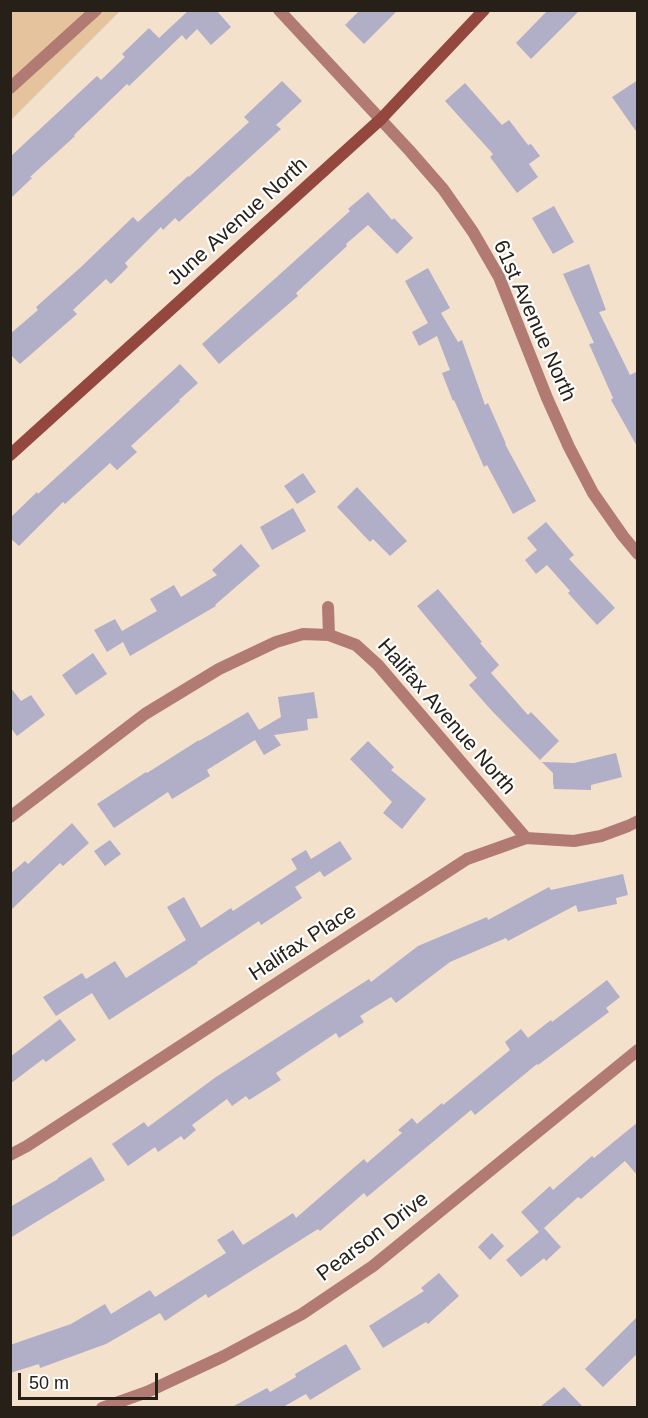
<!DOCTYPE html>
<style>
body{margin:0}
#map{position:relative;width:648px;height:1418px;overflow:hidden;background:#f3e1cc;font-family:Arial,sans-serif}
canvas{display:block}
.frame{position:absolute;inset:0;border:12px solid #262018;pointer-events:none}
.scale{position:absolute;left:18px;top:1373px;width:140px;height:27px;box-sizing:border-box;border:3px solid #262018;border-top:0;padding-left:8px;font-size:18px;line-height:21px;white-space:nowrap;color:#262018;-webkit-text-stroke:4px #fff;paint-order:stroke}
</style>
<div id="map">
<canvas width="648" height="1418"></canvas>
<div class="frame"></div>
<div class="scale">50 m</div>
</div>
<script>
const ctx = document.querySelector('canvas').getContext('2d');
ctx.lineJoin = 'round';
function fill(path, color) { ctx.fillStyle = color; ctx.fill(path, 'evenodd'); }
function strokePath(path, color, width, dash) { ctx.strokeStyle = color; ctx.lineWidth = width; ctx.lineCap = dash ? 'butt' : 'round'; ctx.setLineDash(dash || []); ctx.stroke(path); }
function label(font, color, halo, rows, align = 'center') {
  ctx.font = font + ' Arial,sans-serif'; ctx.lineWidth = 4.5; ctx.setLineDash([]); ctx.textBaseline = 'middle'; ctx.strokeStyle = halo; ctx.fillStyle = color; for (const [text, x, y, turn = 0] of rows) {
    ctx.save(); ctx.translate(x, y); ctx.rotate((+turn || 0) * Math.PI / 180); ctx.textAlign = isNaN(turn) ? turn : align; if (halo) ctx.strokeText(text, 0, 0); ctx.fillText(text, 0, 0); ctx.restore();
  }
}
fill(new Path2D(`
 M11 11H120L11 120Z`), '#e5c49d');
fill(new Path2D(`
 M189 10H216L231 27 211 45 197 29 186 40 182 35 129 86 127 84 74 135 75 136 30 177 32 178 10 199V157L97 76 101 80 125 57 122 54 149 28 159 38Z
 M360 10H398L364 44 345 25Z
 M548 10H580L531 59 516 43Z
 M638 80V134L612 97Z
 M282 81 302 101 276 125 281 129 179 222 175 218 163 230 161 227 125 263 128 267 111 284 106 279 73 310 77 314 20 364 10 354V334L38 310 36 307 81 267 133 217 138 222 188 176 189 177 249 122 244 117Z
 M465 83 502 125 509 120 528 145 531 144 540 156 529 164 538 177 517 193 490 157 493 154 445 101Z
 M368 192 392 220 394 218 413 238 397 254 368 225 346 244 347 246 296 293 298 296 219 364 202 344 289 266 350 211 348 209Z
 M554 206 574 242 553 254 532 218Z
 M589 264 606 310 599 312 630 375 638 371V448L611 400 613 398 589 344 594 343 563 274Z
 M428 268 450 308 441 313 458 342 462 340 485 405 488 403 506 444H505L536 501 513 514 487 465 484 467 454 400 453 401 442 373 450 370 437 336 419 346 412 332 428 323 405 281Z
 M180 364 198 383 179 400 180 401 131 446 137 452 117 470 110 463 65 504 63 502 19 546 10 538V518L37 492 38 494Z
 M303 473 316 492 297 504 284 486Z
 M357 487 407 541 390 556 373 539 370 542 337 507Z
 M293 508 306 531 272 550 260 527Z
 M546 522 574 555 569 559 615 608 597 625 568 593 570 591 547 565 536 574 525 560 537 550 527 538Z
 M241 544 260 566 215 605 216 606 130 656 123 642 107 652 94 630 115 619 122 631 157 611 150 599 174 585 181 597 217 575 212 570Z
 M438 589 482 642 480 643 499 665 491 673 528 715 531 712 559 741 540 760 492 711 469 685 477 678 417 606Z
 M93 653 107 674 76 695 62 675Z
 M10 687 21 701 31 695 45 715 17 736 10 727Z
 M314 692 318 718 307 719 308 730 274 735 281 745 264 755 255 740 207 770 210 776 172 799 168 792 114 828 97 804 146 772 147 773 199 740V741L248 712 259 730 281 717 278 697Z
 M368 741 394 767 391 770 426 799 402 829 383 813 392 802 350 759Z
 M616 753 622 777 591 785V790L554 789 553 782V773L542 762 574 763Z
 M72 823 89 843 63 866 60 863 10 911V874L25 861 28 864Z
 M110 840 121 854 105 866 94 851Z
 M340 841 352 859 324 877 320 871 295 887 302 898 261 925 259 921 197 962 198 963 109 1020 92 993 56 1016 43 997 82 973 86 979 115 961 126 978 186 940 167 907 184 897 201 928 231 908 233 911 297 869 291 859 306 850 311 859Z
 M623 874 628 895 616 898 617 904 578 912 576 905 508 941 506 938 450 962 396 1003 391 997 360 1016 364 1022 339 1038 336 1033 276 1073 281 1080 249 1100 246 1096 232 1106 227 1099 192 1125 196 1130 184 1140 181 1136 158 1152 155 1147 128 1166 112 1144 144 1122 148 1127 216 1077 369 979 371 982 418 946 487 917 488 920 549 887 551 890Z
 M607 980 620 997 606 1008 609 1012 538 1065 537 1064 475 1115 471 1110 367 1197 364 1193 320 1231 318 1229 208 1298 206 1294 165 1321 160 1313 106 1344 40 1368 39 1364 10 1373V1345L71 1324 105 1304 111 1314 150 1290 155 1297 226 1253 217 1240 233 1230 243 1245 293 1213 296 1218 364 1159 367 1163 402 1133 398 1130 412 1118 417 1124 442 1103 443 1105 510 1050 505 1042 521 1029 528 1038 551 1020 552 1022Z
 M60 1019 76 1040 46 1062 43 1059 10 1084V1057Z
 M638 1122V1176L625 1161 581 1199 578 1197 544 1228 561 1247 546 1261 544 1258 521 1277 506 1260 539 1232 521 1212 550 1186 553 1190 592 1156 594 1158Z
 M91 1157 105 1180 10 1238V1207L58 1179V1178Z
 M492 1233 504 1246 490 1260 478 1247Z
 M439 1273 459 1296 428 1324 426 1322 383 1348 369 1326 424 1291 421 1288Z
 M638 1316V1353L603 1387 585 1369Z
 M346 1344 361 1369 310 1400 306 1394 283 1407H232L267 1388 270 1392 296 1377 295 1374Z
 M564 1387 583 1407H540Z`), '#b1aec7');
strokePath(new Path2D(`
 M279 10 409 150 443 189 473 232 499 277 547 398 569 447 593 493 623 536 638 554
 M10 88 96 10
 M328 607 329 635
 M10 817 145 714 219 669 276 642 303 634 329 635 356 645 378 665 526 838
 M10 1155 27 1146 467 859 526 838 574 841 601 836 628 826 638 821
 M102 1408 147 1392 224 1356 302 1314 373 1266 638 1050`), '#b17b73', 12);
strokePath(new Path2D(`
 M10 455 381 119 484 10`), '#93473e', 12);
label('21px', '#262018', '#fff', [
 ["June Avenue North",238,222,-42],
 ["61st Avenue North",534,321,66],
 ["Halifax Avenue North",446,717,49],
 ["Halifax Place",303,943,-33],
 ["Pearson Drive",373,1237,-37]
]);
</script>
